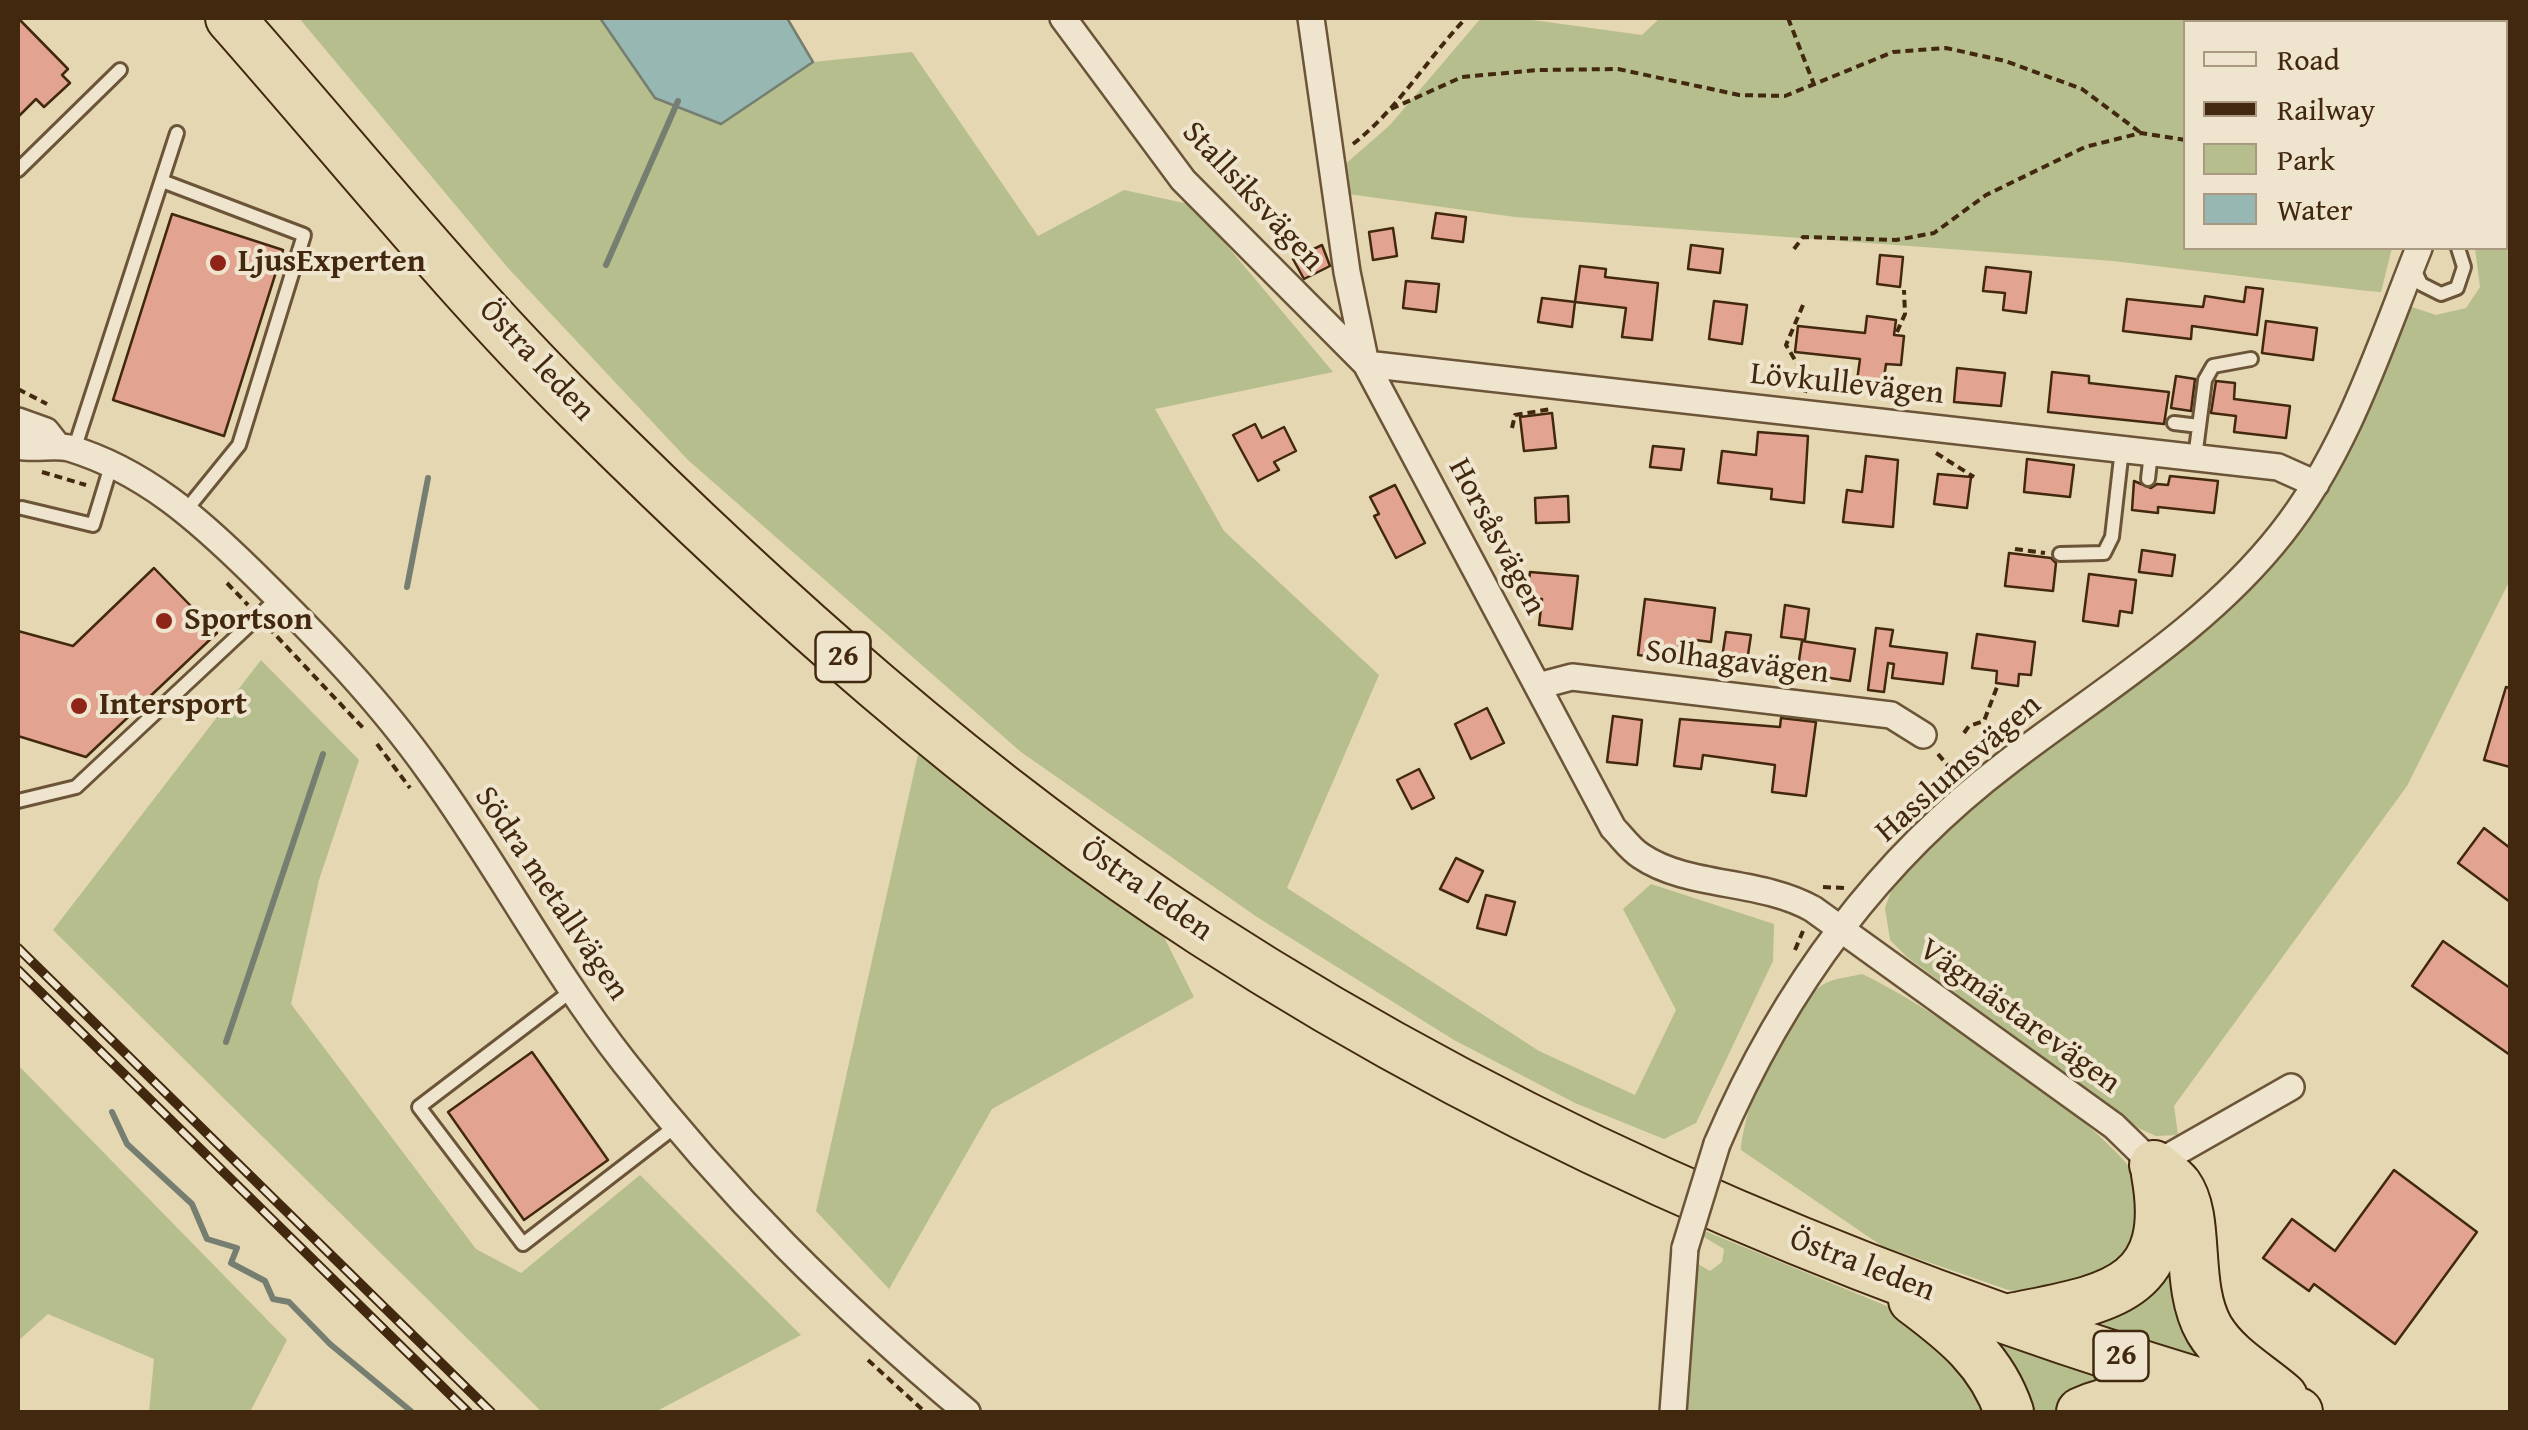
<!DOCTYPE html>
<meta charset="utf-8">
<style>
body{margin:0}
#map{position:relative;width:2528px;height:1430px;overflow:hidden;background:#e6d7b3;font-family:"Gentium Book Plus",serif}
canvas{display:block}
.frame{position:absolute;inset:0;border:20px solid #42280e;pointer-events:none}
.legend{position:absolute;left:2183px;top:20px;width:325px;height:230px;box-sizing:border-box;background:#efe5ce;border:2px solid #aa9981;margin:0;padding:12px 18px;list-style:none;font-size:30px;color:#42280e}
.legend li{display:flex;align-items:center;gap:20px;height:50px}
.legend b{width:50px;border:2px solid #aa9981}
</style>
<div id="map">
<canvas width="2528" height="1430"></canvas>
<div class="frame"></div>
<ul class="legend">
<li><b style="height:12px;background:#efe5ce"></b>Road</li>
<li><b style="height:12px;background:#42280e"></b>Railway</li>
<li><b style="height:28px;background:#b5be8c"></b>Park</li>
<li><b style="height:28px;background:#97b8b2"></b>Water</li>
</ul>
</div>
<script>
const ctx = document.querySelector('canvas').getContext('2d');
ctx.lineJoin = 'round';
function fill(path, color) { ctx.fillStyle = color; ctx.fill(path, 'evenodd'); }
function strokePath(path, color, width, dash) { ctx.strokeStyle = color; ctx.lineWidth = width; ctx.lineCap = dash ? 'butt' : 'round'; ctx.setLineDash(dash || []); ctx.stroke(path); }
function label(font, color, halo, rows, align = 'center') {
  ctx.font = font + ' "Gentium Book Plus",serif'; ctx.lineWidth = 8; ctx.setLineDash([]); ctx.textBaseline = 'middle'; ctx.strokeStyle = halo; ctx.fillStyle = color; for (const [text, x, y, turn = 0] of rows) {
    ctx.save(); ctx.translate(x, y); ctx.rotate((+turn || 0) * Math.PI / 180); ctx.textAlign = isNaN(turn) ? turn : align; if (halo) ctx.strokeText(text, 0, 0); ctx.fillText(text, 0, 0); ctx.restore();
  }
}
fill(new Path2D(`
 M299 18H600L655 98 721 124 813 62 912 52 1038 236 1124 190 1193 205 1333 372 1155 409 1224 531 1379 675 1287 888 1539 1051 1635 1095 1676 1010 1623 909 1651 884 1774 924 1773 961 1696 1123 1664 1139 1575 1103 1454 1040 1257 917 1021 752 688 460 508 268Z
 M1481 18H1518L1642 35 1660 18H2273L2277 22H2186V248H2392L2381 292 2368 291 2113 261 1515 217 1348 194 1342 167 1390 125Z
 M2510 161V580L2407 786 2174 1106 2178 1135 2156 1136 2138 1128 1907 957 1890 940 1885 908 1891 891 1936 839 2274 561C2335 484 2370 396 2409 306L2436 315 2466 308 2480 287 2475 248H2506V162Z
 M261 660 359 760 319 880 291 1004 476 1249 521 1273 640 1175 801 1335 655 1412H542L53 930Z
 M919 750 1159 927 1194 997 992 1109 889 1289 816 1211Z
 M1862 974C1920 1000 2122 1133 2142 1187 2149 1206 2136 1242 2133 1263L2050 1296 2008 1290 1882 1246 1741 1150C1745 1103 1781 1009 1824 984 1834 978 1850 977 1862 974Z
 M18 1065 287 1340 250 1412H149L154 1359 48 1314 18 1341Z
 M1705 1231 1928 1323 1997 1412H1685L1692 1286 1698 1264 1710 1271 1722 1262 1724 1249 1704 1237Z
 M2163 1249 2230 1370 2071 1316Z
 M1967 1324 2141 1383 2062 1412H2018Z`), '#b5be8c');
const water = new Path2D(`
 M600 18H787L813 62 721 124 655 98Z`);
fill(water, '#97b8b2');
strokePath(water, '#757e70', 2.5);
strokePath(new Path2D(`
 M606 265 678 101
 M407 587 428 478
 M226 1042 323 754
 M112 1112 127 1144 192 1204 207 1239 237 1248 231 1263 265 1281 273 1299 289 1302 330 1344 412 1412`), '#757e70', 6);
const building = new Path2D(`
 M18 18 68 69 62 75 70 83 44 107 36 99 18 117Z
 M1436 213 1466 217 1463 242 1432 238Z
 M172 214 283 250 224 436 113 400Z
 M1393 228 1397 256 1373 260 1369 232Z
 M1322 245 1330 266 1304 279 1293 259Z
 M1691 245 1723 249 1720 273 1688 269Z
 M1880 255 1903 257 1900 287 1877 284Z
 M1580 266 1606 269 1605 277 1658 283 1652 340 1622 337 1626 308 1575 302Z
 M1986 267 2031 272 2026 313 2003 310 2005 293 1983 291Z
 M1406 281 1439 284 1436 312 1403 308Z
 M2246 287 2263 289 2257 335 2192 326 2191 339 2123 331 2127 299 2203 307 2205 296 2244 302Z
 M1542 298 1575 302 1572 327 1538 322Z
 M1714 301 1747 305 1742 344 1709 339Z
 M1867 316 1896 320 1894 335 1904 336 1901 365 1886 364 1882 392 1856 388 1860 359 1795 352 1798 326 1865 333Z
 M2266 321 2317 328 2313 360 2262 353Z
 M1957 368 2005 373 2001 406 1954 402Z
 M2052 372 2089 376V383L2169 392 2164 424 2048 412Z
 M2176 376 2195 379 2191 411 2171 408Z
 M2216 381 2235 383 2234 399 2290 406 2286 438 2234 432 2236 416 2211 413Z
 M1552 413 1556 448 1524 451 1520 417Z
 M1255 424 1262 438 1284 427 1296 451 1274 462 1279 470 1258 481 1233 435Z
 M1758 432 1808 436 1804 503 1771 499 1772 489 1718 483 1722 451 1756 455Z
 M1653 446 1684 449 1681 470 1650 467Z
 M1866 456 1898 460 1893 527 1843 522 1847 490 1862 492Z
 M2027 459 2074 465 2070 497 2024 492Z
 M1938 474 1971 477 1967 508 1934 504Z
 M2170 476 2218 481 2214 513 2158 507V513L2132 510 2134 481 2151 488 2157 484 2168 485Z
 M1395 485 1425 543 1396 558 1374 516 1379 514 1370 497Z
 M1568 496 1569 522 1536 523 1535 498Z
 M2142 550 2175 555 2172 576 2139 572Z
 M2009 553 2051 558 2056 563 2053 591 2005 586Z
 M154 568 217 633 86 757 18 736V631L73 646Z
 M1530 572 1578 576 1572 629 1539 625 1542 599 1527 597Z
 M2089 574 2136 580 2132 613 2120 611 2118 626 2083 621Z
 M1645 599 1715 608 1711 642 1680 638 1677 660 1638 655Z
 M1785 605 1809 609 1805 640 1781 637Z
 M1876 628 1893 630 1890 646 1947 653 1943 684 1892 678 1894 664 1888 663 1884 692 1868 690Z
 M1726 632 1751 635 1746 668 1721 664Z
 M1977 634 2035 642 2031 675 2019 674 2018 686 1996 683 1997 671 1972 668Z
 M1802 641 1855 649 1850 681 1797 673Z
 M2506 687 2510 688V767L2484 760Z
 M1487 708 1504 743 1471 759 1455 724Z
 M1613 716 1642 720 1637 765 1607 762Z
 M1781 718 1816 722 1806 796 1772 792 1775 765 1703 755 1701 769 1674 766 1680 719 1780 727Z
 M1419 769 1434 798 1412 809 1397 780Z
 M2484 828 2510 848V902L2458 863Z
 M1456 858 1483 871 1468 902 1440 889Z
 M1486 895 1515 902 1506 935 1477 928Z
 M2443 941 2510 988V1055L2412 986Z
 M532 1052 608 1160 524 1220 448 1112Z
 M2394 1170 2477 1232 2395 1344 2314 1284 2309 1291 2263 1258 2292 1219 2335 1251Z`);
fill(building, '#e2a490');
strokePath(building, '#42280e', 2.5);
const lane = new Path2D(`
 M18 170 120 70
 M162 181 304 235 239 445 187 509
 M2413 267 2421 284 2441 294 2457 288 2464 267 2458 248
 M2174 423 2199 426
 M74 450 177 133
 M2195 458 2205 380 2213 366 2251 359
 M2148 479 2151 453
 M22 508 93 525 111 466
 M2060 554 2104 553 2112 537 2122 449
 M18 801 76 787 278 598
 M574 989 419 1107 523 1244 676 1126`);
const street = new Path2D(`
 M1063 18 1183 180 1366 364 2278 467 2316 484
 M1311 18 1347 272 1366 364 1613 828C1622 837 1630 849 1641 856 1688 888 1760 879 1813 909L2114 1126 2154 1165 2291 1087
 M2299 18 2303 22
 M2491 22 2492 18
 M18 421 46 431 57 445
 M18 446C36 450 53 444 69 448 145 471 199 520 254 574 317 636 379 700 430 772 498 866 552 970 624 1062 728 1195 838 1304 967 1412
 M1538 686 1572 677 1891 715 1923 735
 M1717 1144C1781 994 1876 862 2008 762 2102 690 2207 628 2281 534 2347 451 2380 345 2419 248
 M1673 1412 1685 1248`);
const highway = new Path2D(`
 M230 18C345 148 455 286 578 408 771 600 975 784 1203 932 1541 1151 1912 1302 2298 1412
 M2154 1165C2161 1171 2172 1178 2178 1186 2201 1218 2184 1285 2209 1329 2227 1359 2258 1375 2283 1397
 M1913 1300C1956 1332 1992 1361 2009 1412
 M2011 1318C2102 1299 2178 1294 2156 1174
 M2081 1412C2121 1393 2163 1400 2205 1397`);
strokePath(lane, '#6b5437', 18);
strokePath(street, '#6b5437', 30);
strokePath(highway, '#42280e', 52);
strokePath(new Path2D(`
 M1788 18 1815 87
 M1391 109 1462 77 1538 70 1618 69 1739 95 1785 96 1893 52 1946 48 2005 61 2082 89 2141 133
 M1353 144C1398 109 1427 59 1466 18
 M2506 157 2510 158
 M1794 249 1803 237 1896 240 1934 233 1986 195 2085 147 2141 133 2186 140
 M1803 305 1786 345 1807 380 1805 393
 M1897 332 1905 314 1904 290
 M18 389 47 404
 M1512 428 1515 415 1551 409
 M1936 453 1974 477
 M42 472 86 485
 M2015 549 2045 553
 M227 583 248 605
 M268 627 364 729
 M1688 668 1691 643
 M1964 733 1969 726 1984 721 1997 687
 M377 744 410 788
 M1938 754 1955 774
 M1823 887 1844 888
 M1795 950 1803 931
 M868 1360 925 1412`), '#42280e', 4, [8, 5]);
strokePath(lane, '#efe5ce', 12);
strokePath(street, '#efe5ce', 25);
strokePath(highway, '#e6d7b3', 48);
const rail = new Path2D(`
 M18 948 491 1412
 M18 970 468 1412`);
strokePath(rail, '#42280e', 10);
strokePath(rail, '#efe5ce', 6, [19]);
const streetBridge = new Path2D(`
 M1685 1248 1717 1144`);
strokePath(streetBridge, '#6b5437', 30, []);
strokePath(streetBridge, '#efe5ce', 25);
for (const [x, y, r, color] of [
 [218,263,10,"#8f2418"],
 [164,621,10,"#8f2418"],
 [79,706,10,"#8f2418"]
]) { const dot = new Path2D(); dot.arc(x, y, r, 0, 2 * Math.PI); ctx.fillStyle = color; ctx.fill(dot); strokePath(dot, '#efe5ce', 4); }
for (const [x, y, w] of [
 [843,657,55],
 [2121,1356,55]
]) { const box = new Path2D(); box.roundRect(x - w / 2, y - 25, w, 50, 8); ctx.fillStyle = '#efe5ce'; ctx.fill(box); strokePath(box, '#42280e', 2.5); }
label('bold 30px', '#42280e', null, [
 ["26",843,657],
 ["26",2121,1356]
]);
label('32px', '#42280e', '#efe5ce', [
 ["Stallsiksvägen",1252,197,47],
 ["Östra leden",536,361,47],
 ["Lövkullevägen",1847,385,6],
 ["Horsåsvägen",1496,537,62],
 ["Solhagavägen",1737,663,7],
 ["Hasslumsvägen",1959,769,-41],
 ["Östra leden",1146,891,35],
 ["Södra metallvägen",551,894,56],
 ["Vägmästarevägen",2019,1017,36],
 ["Östra leden",1862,1266,21]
]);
label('bold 32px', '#42280e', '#efe5ce', [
 ["LjusExperten",238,263],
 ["Sportson",184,621],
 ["Intersport",99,706]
], 'left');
</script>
